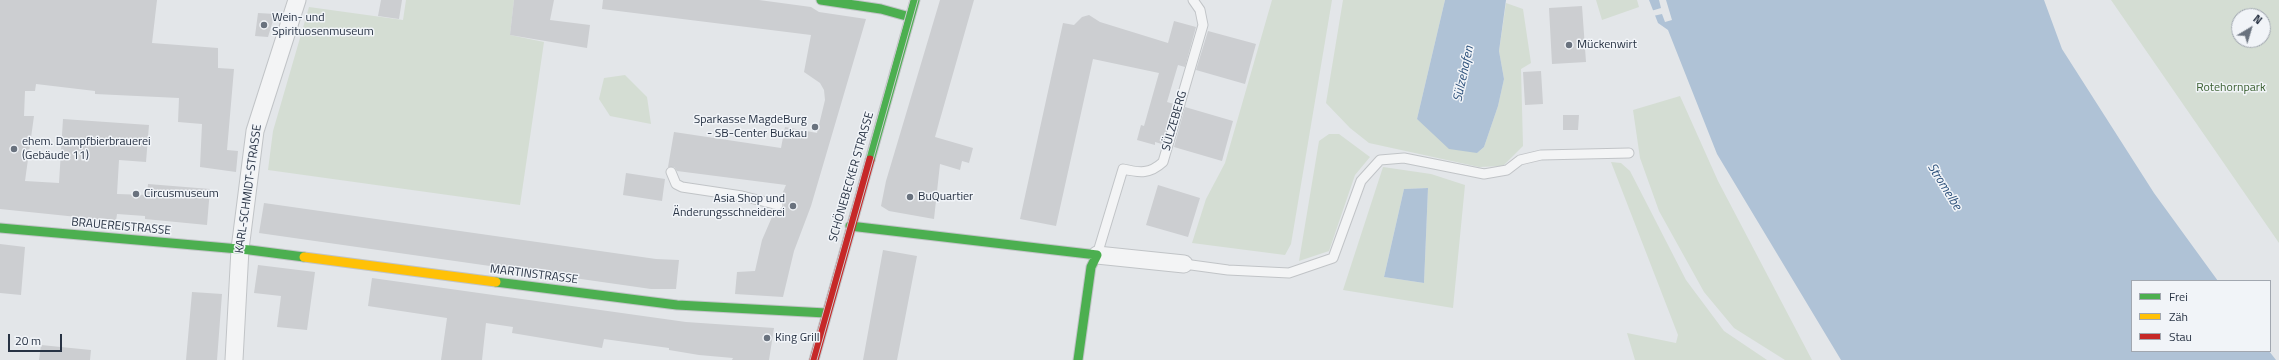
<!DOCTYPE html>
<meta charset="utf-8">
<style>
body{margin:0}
#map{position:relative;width:2279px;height:360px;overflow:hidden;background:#e3e6e9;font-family:"Titillium Web",sans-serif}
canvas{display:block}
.legend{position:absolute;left:2131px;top:280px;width:140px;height:72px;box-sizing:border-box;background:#f1f4f8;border:1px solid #a1a7b0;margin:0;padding:5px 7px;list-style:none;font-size:12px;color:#283344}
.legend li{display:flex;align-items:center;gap:8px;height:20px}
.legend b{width:20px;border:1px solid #a1a7b0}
.north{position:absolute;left:2231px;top:8px;width:40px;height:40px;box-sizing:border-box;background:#f1f4f8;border:1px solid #a1a7b0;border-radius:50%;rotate:38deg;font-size:11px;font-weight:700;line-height:16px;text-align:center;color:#283344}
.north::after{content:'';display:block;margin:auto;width:14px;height:18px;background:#69727e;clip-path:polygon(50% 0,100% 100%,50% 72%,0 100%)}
.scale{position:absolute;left:8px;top:334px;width:54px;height:18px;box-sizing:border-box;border:2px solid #283344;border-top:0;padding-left:5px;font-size:12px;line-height:14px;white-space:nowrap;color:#283344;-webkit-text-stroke:3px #f1f4f8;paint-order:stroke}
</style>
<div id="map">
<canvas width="2279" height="360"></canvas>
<ul class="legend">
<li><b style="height:5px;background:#4caf50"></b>Frei</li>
<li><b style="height:5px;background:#ffc107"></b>Zäh</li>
<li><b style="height:5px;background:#c62828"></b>Stau</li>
</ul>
<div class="north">N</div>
<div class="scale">20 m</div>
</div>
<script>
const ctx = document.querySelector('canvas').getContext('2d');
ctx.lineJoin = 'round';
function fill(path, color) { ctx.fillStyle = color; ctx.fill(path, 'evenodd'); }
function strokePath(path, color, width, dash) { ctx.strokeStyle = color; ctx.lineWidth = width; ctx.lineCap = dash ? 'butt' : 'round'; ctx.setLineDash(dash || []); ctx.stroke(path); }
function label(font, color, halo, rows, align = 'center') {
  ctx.font = font + ' "Titillium Web",sans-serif'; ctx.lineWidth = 3; ctx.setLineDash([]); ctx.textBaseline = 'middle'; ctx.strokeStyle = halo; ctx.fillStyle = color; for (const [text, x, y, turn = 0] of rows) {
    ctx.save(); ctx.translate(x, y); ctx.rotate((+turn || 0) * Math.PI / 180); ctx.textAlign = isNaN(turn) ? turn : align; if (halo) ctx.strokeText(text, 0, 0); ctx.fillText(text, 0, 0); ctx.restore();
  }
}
fill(new Path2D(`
 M406 0H514L510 35 544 42 520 205 268 170 273 131 309 7 403 20Z
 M1272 0H1332L1291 244 1285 255 1192 243 1206 199 1225 163Z
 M1343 0H1445L1417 119 1477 153 1484 147 1498 106 1504 79 1499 51 1506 3 1523 9 1531 63 1521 69 1523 146 1503 166 1479 167 1369 143 1350 128 1326 103Z
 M1596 0H1637L1639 7 1602 20Z
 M2111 0H2279V243ZM2239 16H2263V40H2239Z
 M625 75 647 97 651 124 610 116 599 99 604 78Z
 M1680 96 1718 181 1812 360H1785L1734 328 1704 292 1659 211 1640 158 1633 110Z
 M1329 134H1339L1370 157 1355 175 1329 251 1299 261 1319 141Z
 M1611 162 1621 163 1630 171 1686 280 1724 331 1767 360H1635L1627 333 1676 343 1678 335Z
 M1383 167 1431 174 1465 185 1453 308 1343 290ZM1428 188 1424 283 1384 277 1404 189Z`), '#d4ddd3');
fill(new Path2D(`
 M1445 0H1506L1499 51 1504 79 1498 106 1484 147 1477 153 1449 149 1417 119Z
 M1649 0H2044L2062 49 2154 193 2218 281H2132V351H2269L2276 360H1841L1717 154 1668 30 1658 23Z
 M1428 188 1424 283 1384 277 1404 189Z`), '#afc2d6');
fill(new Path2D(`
 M1659 0H1666L1672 20 1665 22 1662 14 1653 16 1651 11 1661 8Z`), '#e3e6e9');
fill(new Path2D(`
 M0 0H157L152 43 218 48V68L234 69 227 150 238 151 236 172 200 167 202 124 178 122 179 98 95 94V91L36 84 35 91H25L24 116H34L25 181 59 183 63 119 149 125 146 162 119 160 117 194 147 195 148 184 210 189 207 225 145 219V216L117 214 116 221 0 209Z
 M381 0H402L399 19 378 16Z
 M514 0H554L550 20 590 25 587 48 510 35Z
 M603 0H759L811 7 819 12 866 19 811 206 794 251 783 297 735 294 737 272 755 271 762 240 775 210 780 211 784 207V203L780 199 786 185 677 171 674 167H668L674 132 781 148 785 127 817 133 825 100 824 90 820 83 804 72 811 35 602 9Z
 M940 0H974L935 137 973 148 969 163 962 161 960 170 940 164 934 219 889 211 881 206 886 181Z
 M1582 6 1586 62 1552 64 1549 8Z
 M258 13 275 14 268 37 255 36Z
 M1089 15 1100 22 1168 43 1174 21 1196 27 1185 67 1178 65 1167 102 1174 104 1162 144 1155 142V145L1137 140 1141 125 1144 126 1159 73 1093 59 1056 226 1020 219 1063 23 1074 25 1082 17Z
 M1208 31 1256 44 1245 84 1196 70Z
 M1541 71 1543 104 1525 105 1523 72Z
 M1185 107 1233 121 1222 161 1174 147Z
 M1563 115H1579L1578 130H1563Z
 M626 173 665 179 662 201 623 195Z
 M1158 185 1200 198 1188 237 1146 225Z
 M264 203 656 259 679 260 676 289H651L259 233Z
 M0 244 25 247 21 295 0 293Z
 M883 250 917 256 897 360H863Z
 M258 265 315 272 307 330 277 327 281 296 254 293Z
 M372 278 686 322 774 328 769 360H732L733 358 699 355 669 350V348L604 339 602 348 512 333 513 327 486 323 482 360H441L447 318 368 306Z
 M192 292 222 294 217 360H186Z
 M41 345 91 350 90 360H39Z`), '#ccced1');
const lane = new Path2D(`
 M671 172 676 184 682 187 742 196 778 205
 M1097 255 1123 169C1140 173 1150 174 1163 162L1203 25 1200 10 1193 0
 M1184 264 1228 270 1289 273 1333 258 1361 181 1380 160 1404 158 1484 174 1507 170 1520 160 1541 155 1629 153`);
const street = new Path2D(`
 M1097 255 1184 264
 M234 360 240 249 255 131 297 0`);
const fast = new Path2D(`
 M821 0 881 9 910 17
 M870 160 915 0
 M850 226 1097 255 1091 267 1078 360
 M0 228 250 250 304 257
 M496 282 677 305 826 313`);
const slow = new Path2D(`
 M304 257 496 282`);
const jam = new Path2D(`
 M814 360 870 160`);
strokePath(lane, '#c1c4c7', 11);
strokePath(street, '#c1c4c7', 19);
strokePath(fast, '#c1c4c7', 11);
strokePath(slow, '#c1c4c7', 11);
strokePath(jam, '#c1c4c7', 11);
strokePath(lane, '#f3f4f5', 9);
strokePath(street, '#f3f4f5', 17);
strokePath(fast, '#4caf50', 9);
strokePath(slow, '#ffc107', 9);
strokePath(jam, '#c62828', 9);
strokePath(new Path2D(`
 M810 360 910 0
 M817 360 918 0`), '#cccdd0', 1);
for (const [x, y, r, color] of [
 [264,25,4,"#69727e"],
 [1569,45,4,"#69727e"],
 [815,127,4,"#69727e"],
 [14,149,4,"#69727e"],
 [136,194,4,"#69727e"],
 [910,197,4,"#69727e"],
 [793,206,4,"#69727e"],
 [767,338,4,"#69727e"]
]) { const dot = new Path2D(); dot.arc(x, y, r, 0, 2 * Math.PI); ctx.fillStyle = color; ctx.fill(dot); strokePath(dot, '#f1f4f8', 1.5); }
label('12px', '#283344', '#f1f4f8', [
 ["Wein- und",272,18],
 ["Spirituosenmuseum",272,32],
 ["Mückenwirt",1577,45],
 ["Sparkasse MagdeBurg",807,120,"right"],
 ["- SB-Center Buckau",807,134,"right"],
 ["ehem. Dampfbierbrauerei",22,142],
 ["(Gebäude 11)",22,156],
 ["Circusmuseum",144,194],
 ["BuQuartier",918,197],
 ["Asia Shop und",785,199,"right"],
 ["Änderungsschneiderei",785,213,"right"],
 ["King Grill",775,338]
], 'left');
label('12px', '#3d6233', '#f1f4f8', [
 ["Rotehornpark",2231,88]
]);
label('12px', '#283344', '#f1f4f8', [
 ["SÜLZEBERG",1175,121,-74],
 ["SCHÖNEBECKER STRASSE",852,177,-74],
 ["KARL-SCHMIDT-STRASSE",249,189,-82],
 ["BRAUEREISTRASSE",121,227,5],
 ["MARTINSTRASSE",534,275,7]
]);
label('italic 13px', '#2e527c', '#f1f4f8', [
 ["Sülzehafen",1464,74,-78],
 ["Stromelbe",1944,187,58]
]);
</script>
